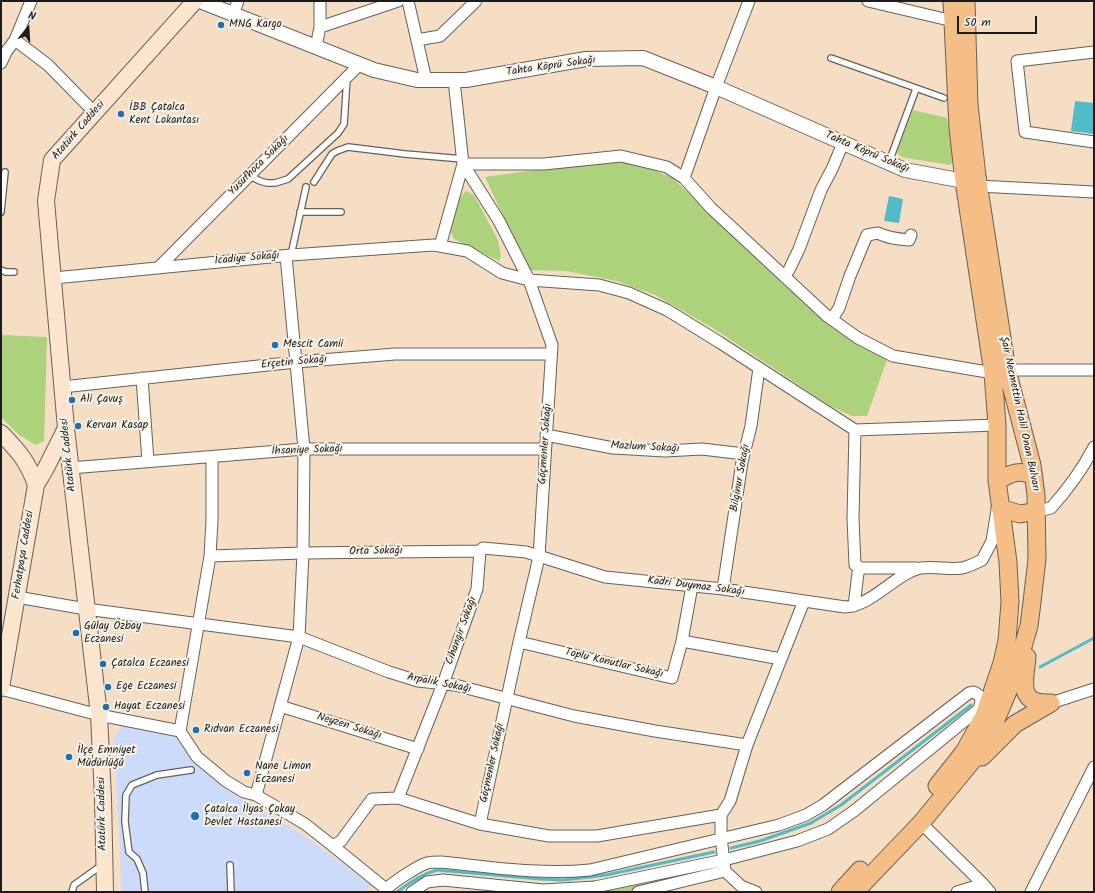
<!DOCTYPE html>
<meta charset="utf-8">
<style>
body{margin:0}
#map{position:relative;width:1095px;height:893px;overflow:hidden;background:#f5dec4;font-family:Kalam,sans-serif}
canvas{display:block}
.frame{position:absolute;inset:0;border:2px solid #1c1c1c;pointer-events:none}
.north{position:absolute;left:8px;top:8px;width:40px;height:40px;-webkit-text-stroke:3px #f7f3e8;paint-order:stroke;rotate:18deg;font-size:11px;font-weight:700;line-height:16px;text-align:center;color:#1c1c1c}
.north::after{content:'';display:block;margin:auto;width:14px;height:18px;background:#1c1c1c;clip-path:polygon(50% 0,100% 100%,50% 72%,0 100%)}
.scale{position:absolute;left:957px;top:16px;width:80px;height:18px;box-sizing:border-box;border:2px solid #1c1c1c;border-top:0;padding-left:5px;font-size:12px;line-height:14px;white-space:nowrap;color:#1c1c1c;-webkit-text-stroke:3px #f7f3e8;paint-order:stroke}
</style>
<div id="map">
<canvas width="1095" height="893"></canvas>
<div class="frame"></div>
<div class="north">N</div>
<div class="scale">50 m</div>
</div>
<script>
const ctx = document.querySelector('canvas').getContext('2d');
ctx.lineJoin = 'round';
function fill(path, color) { ctx.fillStyle = color; ctx.fill(path, 'evenodd'); }
function strokePath(path, color, width, dash) { ctx.strokeStyle = color; ctx.lineWidth = width; ctx.lineCap = dash ? 'butt' : 'round'; ctx.setLineDash(dash || []); ctx.stroke(path); }
function label(font, color, halo, rows, align = 'center') {
  ctx.font = font + ' Kalam,sans-serif'; ctx.lineWidth = 4; ctx.setLineDash([]); ctx.textBaseline = 'middle'; ctx.strokeStyle = halo; ctx.fillStyle = color; for (const [text, x, y, turn = 0] of rows) {
    ctx.save(); ctx.translate(x, y); ctx.rotate((+turn || 0) * Math.PI / 180); ctx.textAlign = isNaN(turn) ? turn : align; if (halo) ctx.strokeText(text, 0, 0); ctx.fillText(text, 0, 0); ctx.restore();
  }
}
fill(new Path2D(`
 M127 721 177 734 232 792 311 840 371 885 366 892H122L114 737Z`), '#cddbfa');
fill(new Path2D(`
 M913 110 947 118 953 162 950 165 906 158 900 156 897 152Z
 M631 161 671 177 764 261 888 357 867 416H852L832 407 716 330 655 295 616 281 566 271 528 270 485 177 528 171Z
 M467 191 474 195 498 240 501 256 499 261 454 239C453 236 450 231 450 227 451 217 457 195 467 191Z
 M1 335 47 337 44 441 36 445 19 435 1 417Z
 M715 864 717 871 627 892H590Z`), '#acd27b');
fill(new Path2D(`
 M1075 101 1094 103V134L1071 131Z
 M889 196 903 199 899 223 884 221Z`), '#4fbcc8');
strokePath(new Path2D(`
 M1040 667 1094 638
 M731 848 760 841 811 823 841 805 971 705
 M397 892C410 882 422 874 437 870L540 879 563 880 606 875 714 852`), '#4fbcc8', 3);
const service = new Path2D(`
 M831 58 944 98
 M889 162 916 89
 M250 176 260 181 267 183H275L288 179 338 133 344 124 347 78
 M314 182 332 154 337 151 348 147 405 154 463 159
 M1 212 5 172
 M300 212H341
 M291 255 306 187
 M1 270 6 272H14
 M230 865 231 892
 M72 892 74 885 102 865
 M145 892 143 873 137 859 129 852 125 822 126 795 132 785 157 775 191 770`);
const minor = new Path2D(`
 M408 1 426 80
 M868 1 953 21
 M233 14 238 1
 M320 27 398 1
 M15 40 31 1
 M417 40 440 36 476 1
 M316 47 320 27V1
 M1094 52 1017 61 1025 132 1094 142
 M1 63 6 52 15 40 48 65 95 113
 M454 80 463 164 499 221 529 280 552 345 539 557 519 642 480 824
 M463 164H544L621 156 667 167 684 178 711 208 827 316 858 338 893 356 993 373
 M684 178 716 87 749 1
 M978 186 1094 192
 M440 246 463 164
 M158 268 360 64
 M784 276 789 270 799 249 821 190 833 167 843 143
 M54 278 291 255 434 245 467 251 502 273 529 280 599 285 629 293 667 310 719 342 855 430 997 425
 M832 319 839 308 850 276 867 235 878 233C887 238 898 239 909 240L911 235
 M1007 370H1094
 M142 378 148 461
 M62 387 296 362 395 354H551
 M855 430 853 518 855 565 861 568H917
 M546 435 613 448 665 451 702 449 744 454
 M70 468 304 449H545
 M1037 511 1051 508C1068 489 1082 470 1094 447
 M210 556 303 553 480 551 483 548 526 552 605 577 723 589 845 607C874 605 894 574 921 568 934 566 949 570 962 568 968 567 976 563 982 560L992 541 997 510
 M723 589 742 462 751 426 759 368
 M17 597 86 609 299 637 389 672 418 681 455 685 574 716 655 731 747 745
 M854 606 858 573 861 568
 M682 641 781 659
 M519 642 672 678 682 641 692 586
 M1 689 99 715 180 731 197 757 226 781 244 792 256 795 305 824 333 846 341 841 372 799 398 798 480 824 549 836H597L721 815 730 801 747 745 804 601
 M1051 703 1094 689
 M280 706 418 749
 M180 731 210 556 212 520V457
 M256 795 299 637 303 553 304 449 286 256
 M398 798 443 684 477 589 480 551
 M721 815V837L725 871 741 886 756 892
 M921 823 983 884 990 892
 M333 846 386 889
 M384 892C389 884 418 866 427 863 431 862 436 862 441 862 491 867 540 875 590 870L779 825 806 815 823 805 969 693 973 692C982 695 982 701 979 709L854 811 828 829 797 841 724 860 595 887 543 890 443 880 427 882 412 892
 M638 892 725 871
 M957 892 983 884V890
 M1031 892 1094 767`);
const tertiary = new Path2D(`
 M200 1 374 70 417 80H466L586 59 643 58 716 87 905 170 964 181`);
const secondary = new Path2D(`
 M1 433C19 452 27 460 36 485L1 688
 M36 485 46 468 66 428
 M105 892 103 798 99 715 66 428 46 201 52 160 195 1`);
const primary = new Path2D(`
 M997 482C1009 473 1021 468 1034 477
 M1000 508 1020 514 1037 511
 M1027 657C1025 681 1016 705 1051 703
 M982 757 1015 724 1051 703
 M937 786 964 752 984 716 1002 663 1007 641 1010 602 1008 562 997 480V425L993 373 964 181 958 128 952 1
 M840 892 860 870
 M855 892 921 823 973 760 995 722 1014 677 1029 626 1032 602 1037 559 1036 495 1032 465 1007 370 977 176 969 105 966 1`);
strokePath(service, '#686057', 8);
strokePath(minor, '#686057', 13);
strokePath(tertiary, '#686057', 16);
strokePath(secondary, '#686057', 18);
strokePath(primary, '#686057', 19);
strokePath(service, '#fff', 5.5);
strokePath(minor, '#fff', 11);
strokePath(tertiary, '#fff', 14);
strokePath(secondary, '#fbe5cf', 16);
strokePath(primary, '#f6be87', 17);
for (const [x, y, r, color] of [
 [221,25,4,"#1f6fb2"],
 [121,114,4,"#1f6fb2"],
 [275,345,4,"#1f6fb2"],
 [72,400,4,"#1f6fb2"],
 [78,426,4,"#1f6fb2"],
 [76,633,4,"#1f6fb2"],
 [103,664,4,"#1f6fb2"],
 [108,687,4,"#1f6fb2"],
 [106,707,4,"#1f6fb2"],
 [196,730,4,"#1f6fb2"],
 [69,757,4,"#1f6fb2"],
 [247,773,4,"#1f6fb2"],
 [195,816,5,"#1f6fb2"]
]) { const dot = new Path2D(); dot.arc(x, y, r, 0, 2 * Math.PI); ctx.fillStyle = color; ctx.fill(dot); strokePath(dot, '#f7f3e8', 1.5); }
label('11px', '#1c1c1c', '#f7f3e8', [
 ["MNG Kargo",229,25],
 ["İBB Çatalca",129,108],
 ["Kent Lokantası",129,121],
 ["Mescit Camii",283,345],
 ["Ali Çavuş",80,400],
 ["Kervan Kasap",86,426],
 ["Gülay Özbay",84,627],
 ["Eczanesi",84,640],
 ["Çatalca Eczanesi",111,664],
 ["Ege Eczanesi",116,687],
 ["Hayat Eczanesi",114,707],
 ["Rıdvan Eczanesi",204,730],
 ["İlçe Emniyet",77,751],
 ["Müdürlüğü",77,764],
 ["Nane Limon",255,767],
 ["Eczanesi",255,780],
 ["Çatalca İlyas Çokay",204,810],
 ["Devlet Hastanesi",204,823]
], 'left');
label('11px', '#1c1c1c', '#f7f3e8', [
 ["Tahta Köprü Sokağı",551,67,-8],
 ["Atatürk Caddesi",79,131,-49],
 ["Tahta Köprü Sokağı",867,153,23],
 ["Yusufhoca Sokağı",259,166,-45],
 ["İcadiye Sokağı",247,259,-5],
 ["Erçetin Sokağı",294,363,-5],
 ["Şair Necmettin Halil Onan Bulvarı",1019,414,78],
 ["Göçmenler Sokağı",546,444,-86],
 ["Mazlum Sokağı",645,448,3],
 ["İhsaniye Sokağı",307,451,-2],
 ["Atatürk Caddesi",69,455,-96],
 ["Bilginur Sokağı",741,478,-80],
 ["Orta Sokağı",376,552,-1],
 ["Ferhatpaşa Caddesi",24,555,-81],
 ["Kadri Duymaz Sokağı",696,587,7],
 ["Cihangir Sokağı",462,631,-70],
 ["Toplu Konutlar Sokağı",614,664,13],
 ["Arpalık Sokağı",439,684,11],
 ["Neyzen Sokağı",349,727,17],
 ["Göçmenler Sokağı",493,763,-78],
 ["Atatürk Caddesi",103,814,-91]
]);
</script>
